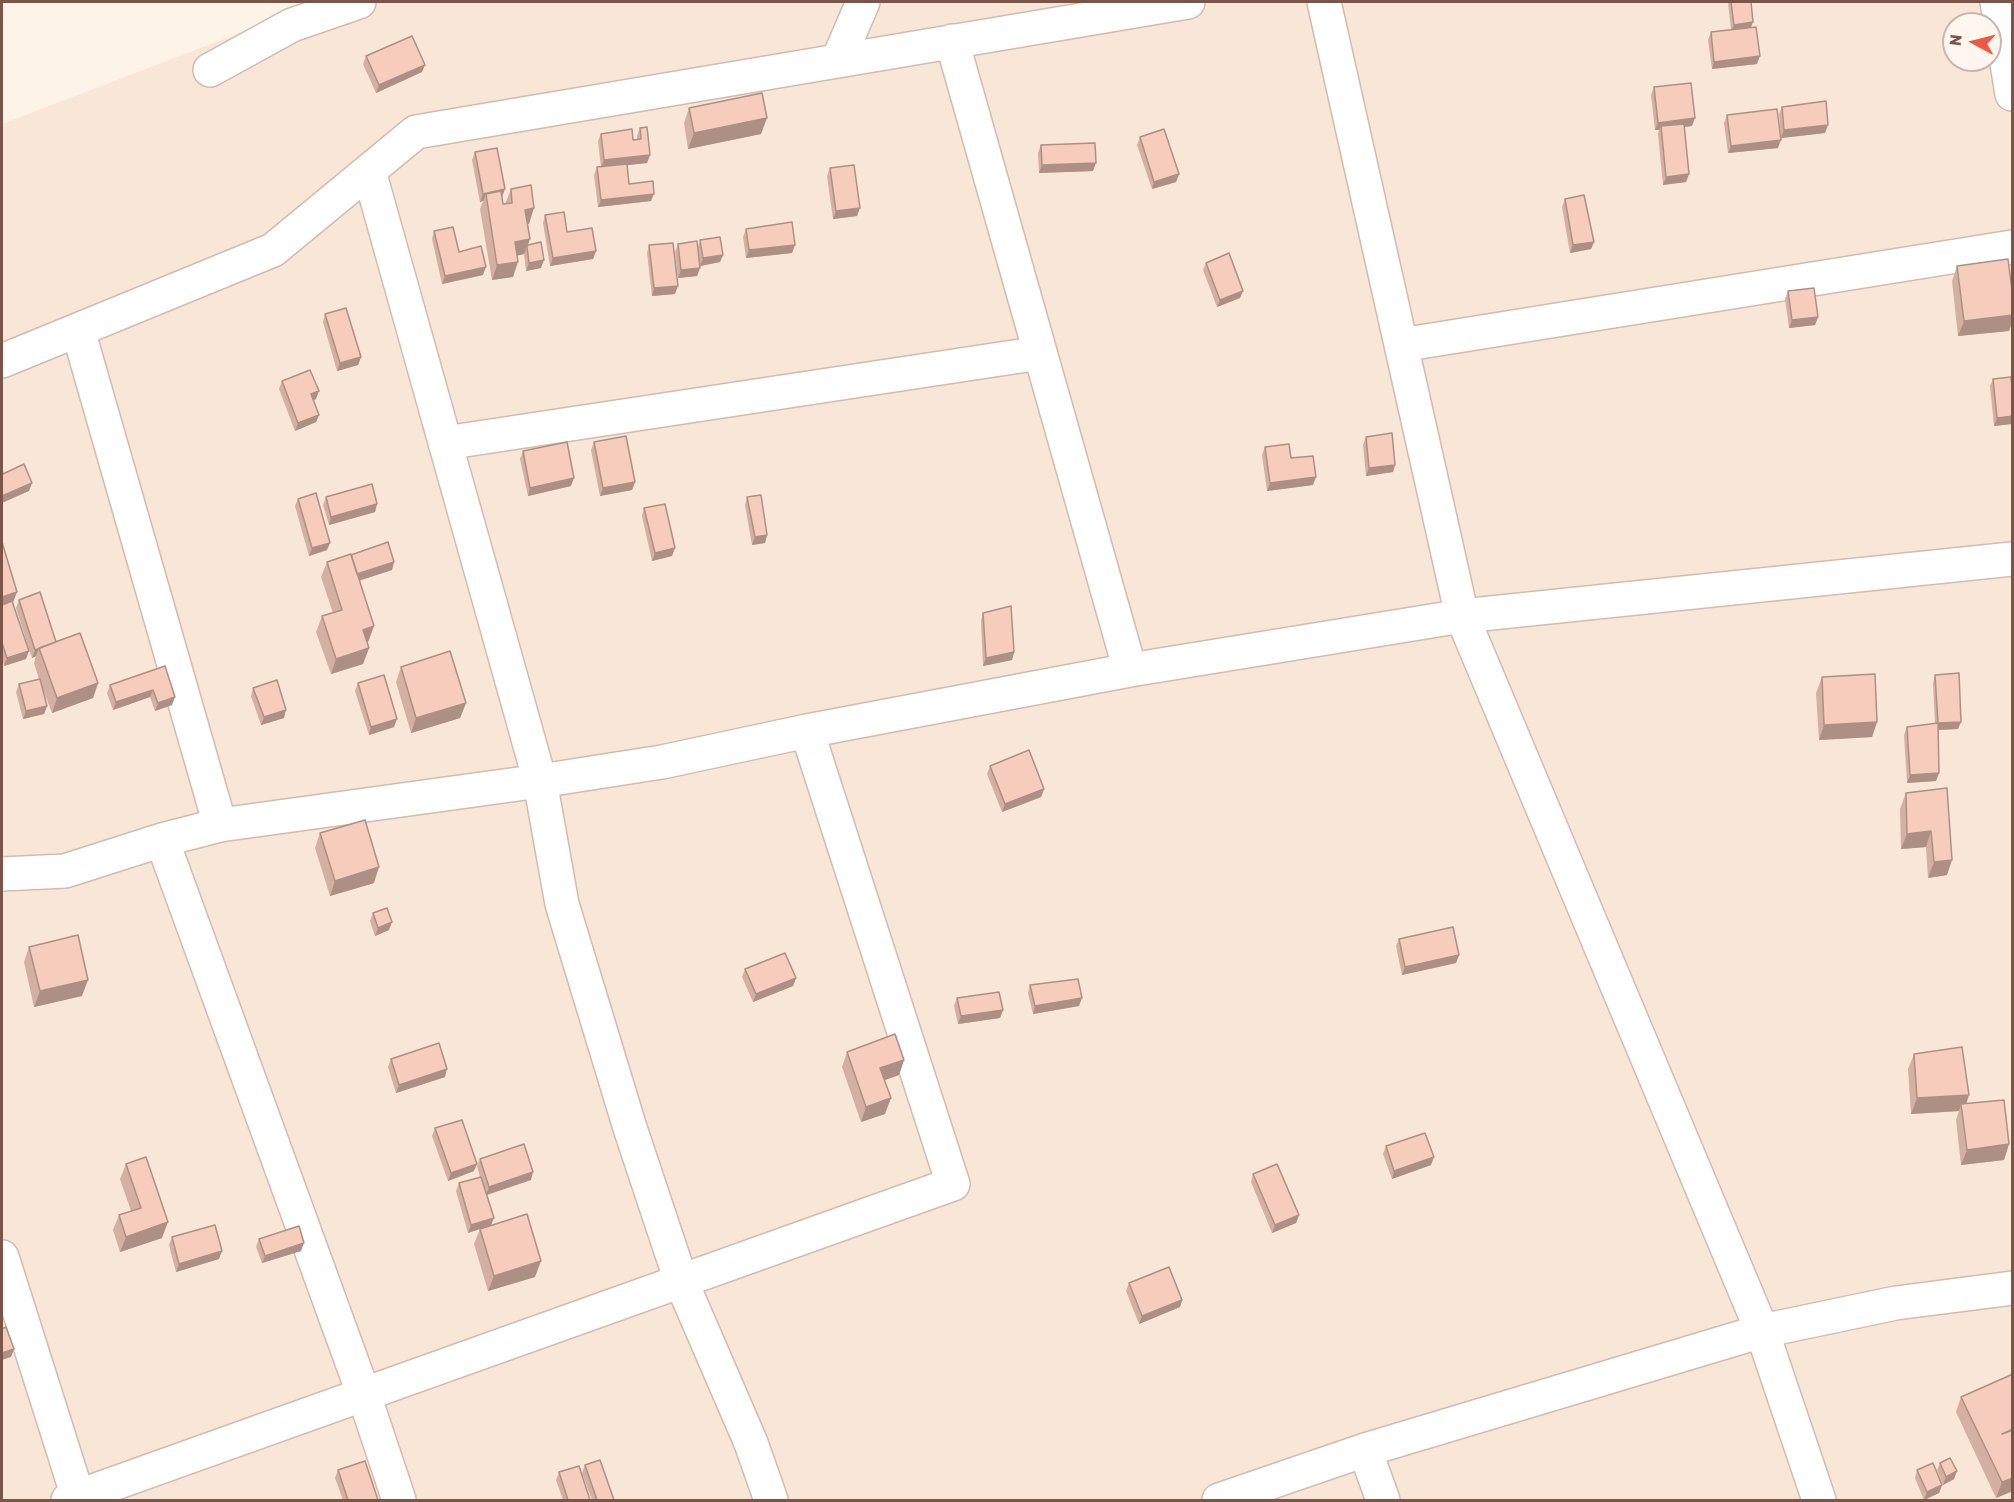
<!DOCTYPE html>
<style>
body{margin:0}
#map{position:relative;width:2014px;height:1502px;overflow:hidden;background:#fef3e7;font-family:Rubik,sans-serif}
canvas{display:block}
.frame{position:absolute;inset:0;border:3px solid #7a5548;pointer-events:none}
.north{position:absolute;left:1942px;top:12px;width:60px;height:60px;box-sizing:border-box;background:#fff7ef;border:2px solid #cab6ac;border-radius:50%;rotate:277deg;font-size:16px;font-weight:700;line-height:24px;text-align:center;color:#7a5548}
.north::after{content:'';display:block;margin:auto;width:21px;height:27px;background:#f05843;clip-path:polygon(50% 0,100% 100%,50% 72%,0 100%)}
</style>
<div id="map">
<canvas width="2014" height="1502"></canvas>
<div class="frame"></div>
<div class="north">N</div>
</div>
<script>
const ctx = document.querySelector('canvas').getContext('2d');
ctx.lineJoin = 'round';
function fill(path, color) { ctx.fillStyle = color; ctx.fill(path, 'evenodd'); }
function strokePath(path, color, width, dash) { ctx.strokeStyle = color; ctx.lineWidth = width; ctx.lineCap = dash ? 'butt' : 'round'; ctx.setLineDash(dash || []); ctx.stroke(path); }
fill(new Path2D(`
 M321 2H2012V1500H2V124ZM1954 24H1990V60H1954Z`), '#f8e6d7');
const street = new Path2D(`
 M1324 2 1462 616 1762 1331 1819 1500
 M1997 2 2012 94
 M952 41 1130 670
 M838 60 863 2
 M210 70 292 25 359 2
 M369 171 540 781 562 904 630 1128 681 1281 751 1443 771 1500
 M78 330 220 825
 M1401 345 2012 247
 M2 361 273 250 416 132 1188 2
 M445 443 1040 353
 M162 840 364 1395 399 1500
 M2 874 65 871 162 840 220 825 540 781 662 762 807 731 1130 670 1462 616 2012 559
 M2 1257 78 1497
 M1365 1450 1383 1500
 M68 1500 953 1184 807 731
 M1219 1500 1365 1450 1762 1331 1896 1303 2012 1288`);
strokePath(street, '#d4bbae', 36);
strokePath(street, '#fff', 33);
fill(new Path2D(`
 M1728 2H1751V27L1757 64 1712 69 1708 40 1711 32 1731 30Z
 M366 56 422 72 376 93 363 64Z
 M1654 87 1692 126 1684 127 1689 174 1686 182 1663 185 1658 134 1659 130H1655L1651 95Z
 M1782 107 1825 133 1781 138 1779 114Z
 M689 108 761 134 688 149 684 123Z
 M1727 115 1778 148 1728 153 1724 123Z
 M640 128 650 155 647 163 627 165 629 184 651 201 598 207 594 175 597 167H601L598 141 601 134 633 140H637V136Z
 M1140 137 1179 174 1176 182 1152 189 1137 145Z
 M1041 145 1093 171 1039 173 1038 153Z
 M475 152 502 197 503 204H505L511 189 529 224H527L530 239 528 245 541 268 526 271 524 254 517 256 513 277 492 280 480 209 483 201 480 202 472 160Z
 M830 168 857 216 833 219 827 176Z
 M1565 199 1594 242 1591 249 1570 253 1562 207Z
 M545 215 567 232 596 251 593 259 550 266 543 223Z
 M746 229 792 253 746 258 743 237Z
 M434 231 459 252 483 275 442 284 432 239Z
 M700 240 723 255 720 262 700 266 697 276 678 278 675 252 678 244 698 247Z
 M649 245 675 294 652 296 647 253Z
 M1206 263 1240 298 1217 307 1203 270Z
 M1957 266 2013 315V320L2009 331 1958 336 1952 281Z
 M1788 291 1818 317 1815 325 1789 328 1785 299Z
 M325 314 361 357 358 365 337 371 323 322Z
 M1993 379 2013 396 2012 424 1994 426 1990 386Z
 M282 381 316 399 314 400 319 415 316 422 295 431 279 389Z
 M1366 437 1395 465 1393 472 1366 476 1363 445Z
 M594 442 635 482 632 490 600 496 591 450Z
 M1265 447 1291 458 1313 485 1267 491 1262 455Z
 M523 451 571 486 528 496 520 459Z
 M326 497 377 504 375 512 329 525 323 505Z
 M747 497 767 535 765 543 752 545 745 505Z
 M298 499 327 550 309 556 295 506Z
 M644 508 672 556 652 561 642 516Z
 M2 542 13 602 26 659 4 666 2 659Z
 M351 555 394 562 392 570 359 581 374 626 368 642H367L369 648 363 664 331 674 316 632 322 616 333 613 321 577 327 562Z
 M19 600 56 642 98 683 93 698 52 713 41 684 47 706 44 714 23 719 16 692 19 684 39 679 34 663 36 656 32 658 16 608Z
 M983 613 1014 652 1012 660 983 666 981 621Z
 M165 666 172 705 155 711 150 697 113 710 107 693 110 685Z
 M401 667 466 703 460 718 411 733 396 682Z
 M1935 675 1958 729 1938 730 1936 781 1907 783 1904 735 1907 727 1935 723 1933 683Z
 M1822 677 1877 722 1872 737 1819 740 1816 693Z
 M358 683 394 727 369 735 355 691Z
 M253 688 284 718 261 725 251 696Z
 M990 766 1044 789 1041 797 1002 812 987 774Z
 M1947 788V875L1928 878 1926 847 1901 849 1900 809 1906 793Z
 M320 833 374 883 330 896 315 848Z
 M373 913 389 930 375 936 370 921Z
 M1399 939 1459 955 1456 963 1402 975 1396 946Z
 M29 947 82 996 34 1007 24 962Z
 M745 969 796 978 793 986 753 1002 742 977Z
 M1030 985 1079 1006 1033 1014 1028 993Z
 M957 998 1003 1010 1000 1018 958 1024 954 1006Z
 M847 1052 904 1060 899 1075 884 1080 885 1114 861 1122 842 1067Z
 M1914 1054 2009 1144 2004 1160 1961 1165 1956 1120 1959 1111 1911 1114 1908 1069Z
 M391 1059 445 1077 396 1093 388 1067Z
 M435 1128 474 1171 448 1181 432 1136Z
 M1386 1146 1431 1165 1392 1179 1383 1154Z
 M480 1159 531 1180 487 1195 491 1225 535 1277 488 1291 474 1244 480 1229 468 1233 456 1191 459 1183 480 1177 477 1166Z
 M126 1164 162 1238 120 1252 113 1230 119 1215 131 1211 120 1179Z
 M1253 1174 1299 1215 1296 1223 1272 1233 1251 1182Z
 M172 1237 219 1259 176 1272 169 1245Z
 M259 1239 301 1251 262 1263 256 1247Z
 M1129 1283 1182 1300 1180 1307 1139 1324 1126 1291Z
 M2013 1374V1491L1996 1498 1956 1412 1961 1397Z
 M1940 1463 1954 1479 1943 1485 1937 1470Z
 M585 1465 614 1500H592L582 1473Z
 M338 1470 378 1500H343L335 1478Z
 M1917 1470 1942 1485 1939 1493 1924 1500 1915 1478Z
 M559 1472 590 1500H563L556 1480Z`), '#d4b0a2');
fill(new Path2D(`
 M1753 22 1750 30 1731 32 1734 25Z
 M1760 56 1757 64 1712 69 1714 62Z
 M425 65 422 72 376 93 379 85Z
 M767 118 761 134 688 149 694 133Z
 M1695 118 1692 126 1661 130V126L1659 130H1655L1658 123Z
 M1828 125 1825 133 1781 138 1784 130Z
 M1781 140 1778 148 1728 153 1731 146Z
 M650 155 647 163 601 168 604 160Z
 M1096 163 1093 171 1039 173 1042 165Z
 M1179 174 1176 182 1152 189 1154 182Z
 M1689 174 1686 182 1663 185 1666 177Z
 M505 189 502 197 486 194 483 201 480 202 483 194Z
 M654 194 651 201 598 207 601 200Z
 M534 208 529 224 520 225 525 210Z
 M860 208 857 216 833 219 836 211Z
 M530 239 524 254 510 257 515 242Z
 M1594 242 1591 249 1570 253 1573 245Z
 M795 245 792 253 746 258 749 250Z
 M596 251 593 259 550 266 553 258Z
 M723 255 720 262 700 266 703 258Z
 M544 260 541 268 526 271 529 263Z
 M518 262 513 277 492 280 497 265Z
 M486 267 483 275 442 284 445 276Z
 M700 268 697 276 678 278 681 270Z
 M678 286 675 294 652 296 654 288Z
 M1243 291 1240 298 1217 307 1220 300Z
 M2013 315V320L2009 331 1958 336 1964 321Z
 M1818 317 1815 325 1789 328 1792 320Z
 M361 357 358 365 337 371 340 363Z
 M319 391 316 399 309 402 311 394Z
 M319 415 316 422 295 431 298 423Z
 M2013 416 2012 424 1994 426 1997 418Z
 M1395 465 1393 472 1366 476 1369 468Z
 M1316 477 1313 485 1267 491 1270 483Z
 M574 478 571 486 528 496 530 488Z
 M635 482 632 490 600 496 603 488Z
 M32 483 29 491 2 503V496Z
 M377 504 375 512 329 525 331 517Z
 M767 535 765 543 752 545 755 537Z
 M330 543 327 550 309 556 312 548Z
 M675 548 672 556 652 561 655 553Z
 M394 562 392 570 351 583 354 575Z
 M17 592 11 608 2 611V597Z
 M374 626 368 642 357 645 363 630Z
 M39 648 36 656 32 658 35 650Z
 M369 648 363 664 331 674 336 659Z
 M29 651 26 659 4 666 7 658Z
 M1014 652 1012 660 983 666 986 658Z
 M98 683 93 698 52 713 57 698Z
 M153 690 150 697 113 710 116 702Z
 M175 697 172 705 155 711 158 703Z
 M466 703 460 718 411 733 416 718Z
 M47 706 44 714 23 719 26 711Z
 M286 710 284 718 261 725 264 717Z
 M397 719 394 727 369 735 371 727Z
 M1877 722 1872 737 1819 740 1824 725Z
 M1961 722 1958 729 1935 730 1938 723Z
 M1939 773 1936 781 1907 783 1910 775Z
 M1044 789 1041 797 1002 812 1005 804Z
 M1931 831 1926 847 1901 849 1907 834Z
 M1952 860 1947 875 1928 878 1934 862Z
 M379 867 374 883 330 896 335 881Z
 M392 922 389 930 375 936 378 928Z
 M1459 955 1456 963 1402 975 1405 967Z
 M796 978 793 986 753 1002 756 994Z
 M88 980 82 996 34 1007 40 991Z
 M1082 998 1079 1006 1033 1014 1035 1006Z
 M1003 1010 1000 1018 958 1024 961 1016Z
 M904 1060 899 1075 874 1084 880 1068Z
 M447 1069 445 1077 396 1093 399 1085Z
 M1969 1095 1964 1111 1961 1104 1959 1111 1911 1114 1917 1098Z
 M891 1098 885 1114 861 1122 866 1107Z
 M2009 1144 2004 1160 1961 1165 1967 1150Z
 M1434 1157 1431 1165 1392 1179 1394 1171Z
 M477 1164 474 1171 448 1181 451 1173Z
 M533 1172 531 1180 486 1195 489 1187Z
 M1299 1215 1296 1223 1272 1233 1275 1225Z
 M494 1218 491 1225 468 1233 471 1225Z
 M168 1222 162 1238 120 1252 126 1237Z
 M304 1243 301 1251 262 1263 265 1256Z
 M222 1251 219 1259 176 1272 179 1264Z
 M541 1261 535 1277 488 1291 494 1276Z
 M1182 1300 1180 1307 1139 1324 1142 1316Z
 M14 1349 11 1357 2 1360V1353Z
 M1957 1471 1954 1479 1943 1485 1946 1477Z
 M2013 1478V1491L1996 1498 2002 1482Z
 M1942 1485 1939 1493 1924 1500 1927 1492Z`), '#ac9084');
const building = new Path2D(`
 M1731 2H1751L1753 22 1734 25Z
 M1756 27 1760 56 1714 62 1711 32Z
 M412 36 425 65 379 85 366 56Z
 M1691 83 1695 118 1658 123 1654 87Z
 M762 93 767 118 694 133 689 108Z
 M1826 101 1828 125 1784 130 1782 107Z
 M1777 109 1781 140 1731 146 1727 115Z
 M1684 124 1689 174 1666 177 1661 126Z
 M647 127 650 155 604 160 601 134 632 129 633 140 641 139 640 128Z
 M1164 129 1179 174 1154 182 1140 137Z
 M1095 143 1096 163 1042 165 1041 145Z
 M497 148 505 189 483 194 475 152Z
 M627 164 629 184 653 181 654 194 601 200 597 167Z
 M854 165 860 208 836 211 830 168Z
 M531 185 534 208 525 210 530 239 515 242 518 262 497 265 486 194 501 191 503 204 512 203 511 189Z
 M1584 195 1594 242 1573 245 1565 199Z
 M564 212 567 232 592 228 596 251 553 258 545 215Z
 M792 222 795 245 749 250 746 229Z
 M453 227 459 252 481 246 486 267 445 276 434 231Z
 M720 237 723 255 703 258 700 240Z
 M697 241 700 268 681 270 678 244Z
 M541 242 544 260 529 263 527 247 528 245Z
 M673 243 678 286 654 288 649 245Z
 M1229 253 1243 291 1220 300 1206 263Z
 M2008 259 2013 298V315L1964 321 1957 266Z
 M1814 288 1818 317 1792 320 1788 291Z
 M346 308 361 357 340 363 325 314Z
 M310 370 319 391 311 394 319 415 298 423 282 381Z
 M2011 377 2013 396V416L1997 418 1993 379Z
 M1392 433 1395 465 1369 468 1366 437Z
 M626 436 635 482 603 488 594 442Z
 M567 442 574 478 530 488 523 451Z
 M1289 444 1291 458 1313 456 1316 477 1270 483 1265 447Z
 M24 464 32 483 2 496V469L3 474Z
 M372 484 377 504 331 517 326 497Z
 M316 493 330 543 312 548 298 499Z
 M761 495 767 535 755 537 747 497Z
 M665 504 675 548 655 553 644 508Z
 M2 542 17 592 2 597Z
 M388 542 394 562 357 574 351 555Z
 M351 554 374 626 363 630 369 648 336 659 322 616 342 610 327 562Z
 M40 592 56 642 35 650 19 600Z
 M12 601 29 651 7 658 2 643V605Z
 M1011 606 1014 652 986 658 983 613Z
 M80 633 98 683 57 698 39 648Z
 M450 651 466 703 416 718 401 667Z
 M165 666 175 697 158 703 153 690 116 702 110 685Z
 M1959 673 1961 722 1938 723 1935 675Z
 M1875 674 1877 722 1824 725 1822 677Z
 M384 675 397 719 371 727 358 683Z
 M40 679 47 706 26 711 19 684Z
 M277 680 286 710 264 717 253 688Z
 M1938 723 1939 773 1910 775 1907 727Z
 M1029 750 1044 789 1005 804 990 766Z
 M1947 788 1952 860 1934 862 1931 831 1907 834 1906 793Z
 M365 820 379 867 335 881 320 833Z
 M387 908 392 922 378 928 373 913Z
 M1453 927 1459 955 1405 967 1399 939Z
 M78 935 88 980 40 991 29 947Z
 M785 953 796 978 756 994 745 969Z
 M1078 979 1082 998 1035 1006 1030 985Z
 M999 992 1003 1010 961 1016 957 998Z
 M895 1034 904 1060 880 1068 891 1098 866 1107 847 1052Z
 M439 1043 447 1069 399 1085 391 1059Z
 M1962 1047 1969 1095 1917 1098 1914 1054Z
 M2004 1100 2009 1144 1967 1150 1961 1104Z
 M462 1120 477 1164 451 1173 435 1128Z
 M1425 1133 1434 1157 1394 1171 1386 1146Z
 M524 1144 533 1172 489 1187 480 1159Z
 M146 1157 168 1222 126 1237 119 1215 141 1208 126 1164Z
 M1277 1164 1299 1215 1275 1225 1253 1174Z
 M481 1177 494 1218 471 1225 459 1183Z
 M527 1214 541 1261 494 1276 480 1229Z
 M215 1225 222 1251 179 1264 172 1237Z
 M299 1226 304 1243 265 1256 259 1239Z
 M1169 1267 1182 1300 1142 1316 1129 1283Z
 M6 1327 14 1349 2 1353V1329Z
 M2013 1374V1429L2002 1434 2013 1430V1478L2002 1482 1961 1397Z
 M1950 1458 1957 1471 1946 1477 1940 1463Z
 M600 1460 614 1500H597L585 1465Z
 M365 1461 378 1500H348L338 1470Z
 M1933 1463 1942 1485 1927 1492 1917 1470Z
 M579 1466 590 1500H568L559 1472Z`);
fill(building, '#f6cdbc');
strokePath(building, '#ac9084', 1.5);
</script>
